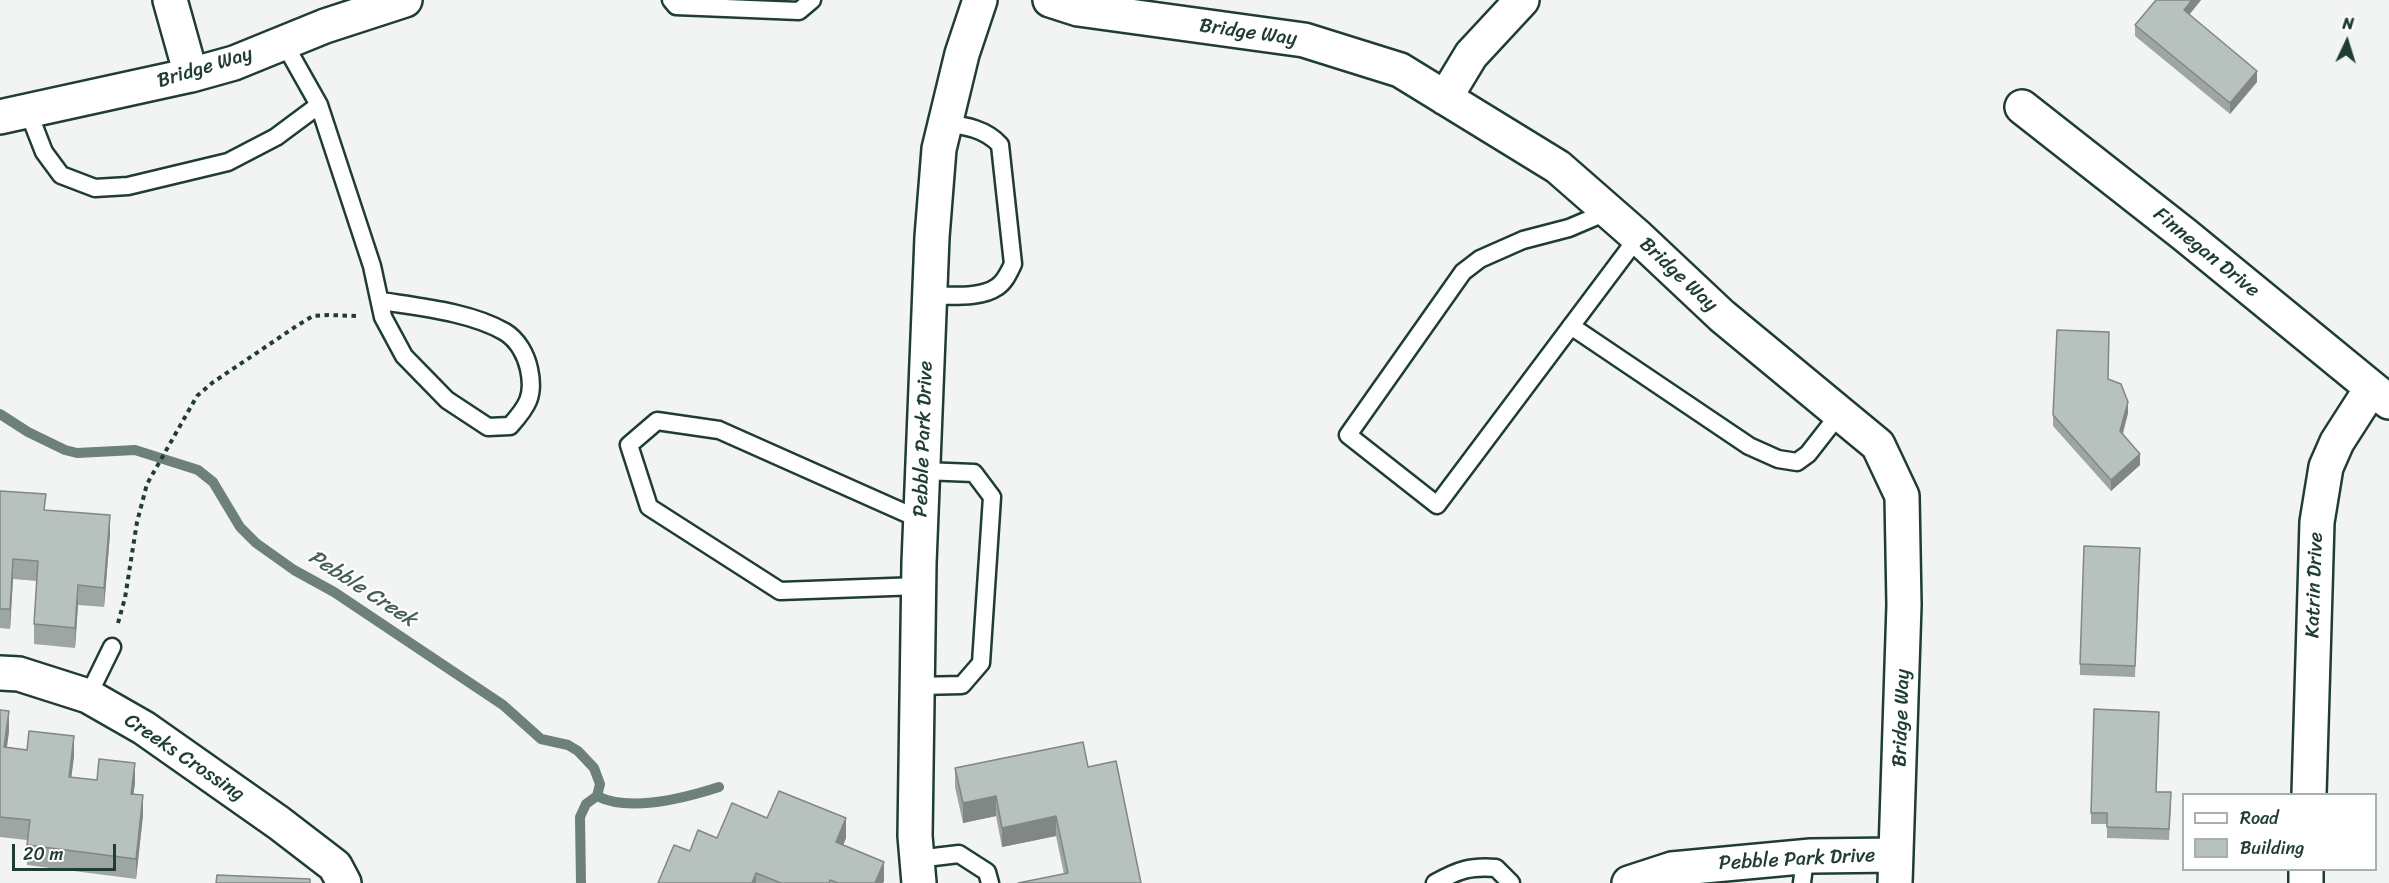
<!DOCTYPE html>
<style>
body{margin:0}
#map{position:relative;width:2389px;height:883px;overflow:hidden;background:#f2f3f3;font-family:Sriracha,sans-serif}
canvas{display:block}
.legend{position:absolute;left:2182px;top:793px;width:195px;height:78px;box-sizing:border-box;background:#fff;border:2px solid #a5b1ae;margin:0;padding:8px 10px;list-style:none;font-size:18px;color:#1f3d34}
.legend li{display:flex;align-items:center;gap:12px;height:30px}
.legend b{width:30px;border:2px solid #a5b1ae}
.north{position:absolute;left:2317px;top:12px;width:60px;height:60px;-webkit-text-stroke:4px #fff;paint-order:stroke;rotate:4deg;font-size:16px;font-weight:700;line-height:24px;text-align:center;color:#1f3d34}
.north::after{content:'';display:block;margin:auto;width:21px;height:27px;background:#1f3d34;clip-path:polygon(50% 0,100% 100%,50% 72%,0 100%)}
.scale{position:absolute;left:12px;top:844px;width:104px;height:27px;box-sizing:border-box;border:3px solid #1f3d34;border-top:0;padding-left:8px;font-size:18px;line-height:21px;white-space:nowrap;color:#1f3d34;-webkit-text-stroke:4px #fff;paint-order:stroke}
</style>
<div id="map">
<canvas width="2389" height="883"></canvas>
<ul class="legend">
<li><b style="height:8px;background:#fff"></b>Road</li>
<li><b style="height:16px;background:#b7c1bd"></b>Building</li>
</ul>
<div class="north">N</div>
<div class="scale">20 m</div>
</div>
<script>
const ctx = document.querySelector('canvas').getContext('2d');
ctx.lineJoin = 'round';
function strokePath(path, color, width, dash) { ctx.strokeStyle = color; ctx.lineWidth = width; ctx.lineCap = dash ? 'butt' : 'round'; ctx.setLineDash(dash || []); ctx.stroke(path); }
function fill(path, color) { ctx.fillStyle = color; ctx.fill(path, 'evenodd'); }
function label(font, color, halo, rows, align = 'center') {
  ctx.font = font + ' Sriracha,sans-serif'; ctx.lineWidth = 4.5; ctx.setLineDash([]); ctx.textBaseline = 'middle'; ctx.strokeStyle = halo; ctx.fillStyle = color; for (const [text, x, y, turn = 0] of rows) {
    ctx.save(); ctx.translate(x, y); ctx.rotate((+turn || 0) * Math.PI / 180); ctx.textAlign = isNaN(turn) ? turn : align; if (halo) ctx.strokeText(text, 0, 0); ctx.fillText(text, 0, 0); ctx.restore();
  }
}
strokePath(new Path2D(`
 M0 414 28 432 65 450 77 453 135 450 198 470 213 482 240 527 256 543 294 570 334 592 503 705 541 739 568 745 578 751 594 768 600 784 597 796 586 804 580 817 581 883
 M597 796C630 813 685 798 719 787`), '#6d807b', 10);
const lane = new Path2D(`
 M671 0 676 6 799 11 812 0
 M284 43 319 105 372 266 383 317 404 356 447 400 488 427 510 426C527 407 535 396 529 369 526 355 518 340 505 332 471 312 419 307 381 301
 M28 111 44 152 61 175 95 188 128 186 228 162 276 137 319 105
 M1609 211 1569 228 1523 240 1480 259 1463 272 1348 435 1437 505 1638 237
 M930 296C950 295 980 299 997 287 1005 282 1009 272 1013 264L1000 145C986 129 966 126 945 123
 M1571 326 1749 446 1778 459 1797 462 1808 454 1840 413
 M919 586 780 591 649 507 629 445 657 421 719 430 921 520
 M917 686 962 685 981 663 992 497 974 473 923 471
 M88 696 112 647
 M917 859 959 854 987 872 990 883
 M1435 883C1458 870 1470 866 1496 868L1511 883
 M1802 883 1805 857`);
const street = new Path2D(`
 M170 0 191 75
 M1050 0 1078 9 1304 40 1400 70 1558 167 1638 237 1722 316 1878 445 1902 496 1904 605 1895 883
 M1445 98 1471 55 1522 0
 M2022 107 2185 235 2389 402
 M0 117 191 75 234 63 325 26 405 0
 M0 673 19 674 88 696 144 728 279 823 335 866 344 883
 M2309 794 2317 522 2326 467 2337 442 2371 389
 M919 883 915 836 919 563 932 237 939 149 962 54 980 0
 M1629 883 1672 869 1811 856 1896 855
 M2306 883V870`);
strokePath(lane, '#1f3d34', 21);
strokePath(street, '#1f3d34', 38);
strokePath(new Path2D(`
 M118 623 125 598 137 522 147 484 197 396 212 383 298 325 313 316 328 315 356 316`), '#1f3d34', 4, [4.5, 4.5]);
strokePath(lane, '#fff', 16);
strokePath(street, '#fff', 33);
fill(new Path2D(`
 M2201 0 2189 15 2257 82 2230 114 2135 36V25Z
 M2108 379 2128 413 2123 434 2140 465 2111 491 2053 426V415Z
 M0 491 46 510 110 534 104 607 78 605 75 648 34 644V624L37 581 13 579 10 629 0 628Z
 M2140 548 2135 677 2080 675V664Z
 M0 710 9 731 7 747 74 756 71 777 97 780 135 783 133 794 143 815 136 879 27 865V840L0 837Z
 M1088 767 1141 883 1064 874 1056 836 1002 847 996 816 963 823 955 787V768Z
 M2157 792 2171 803 2169 840 2107 838V824H2091V813Z
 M717 838H846L843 845 884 881 883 883H658L690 851Z`), '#9da6a3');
fill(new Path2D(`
 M2192 0H2201L2184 21V10Z
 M2257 71V82L2230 114V103Z
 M2128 402V413L2120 442V431Z
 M2140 454V465L2111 491V480Z
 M110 515V534L104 607V588Z
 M13 559V579L10 629V609Z
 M78 585V605L75 648V628Z
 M9 711V731L4 767V747Z
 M74 736V756L69 797V777Z
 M135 763V783L131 814V794Z
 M143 795V815L136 879V859Z
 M996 796V816L963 823V803Z
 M1056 816V836L1002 847V828Z
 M846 818V838L836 862V842Z
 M884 862V881L883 883H875Z
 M756 873V883H752Z`), '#808784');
const building = new Path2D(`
 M2156 0H2192L2184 10 2257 71 2230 103 2135 25Z
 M2057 330 2109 332 2108 379 2121 384 2128 402 2120 431 2140 454 2111 480 2053 415Z
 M0 491 46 494 44 510 110 515 104 588 78 585 75 628 34 624 38 561 13 559 10 609H0Z
 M2084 546 2140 548 2135 666 2080 664Z
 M2094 709 2159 712 2156 792H2171L2169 829 2107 827V813H2091Z
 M0 710 9 711 4 747 27 750 29 731 74 736 69 777 97 780 99 759 135 763 131 794 143 795 136 859 27 845 30 820 0 817Z
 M1083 742 1088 767 1116 761 1141 883H1018L1068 873 1056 816 1002 828 996 796 963 803 955 768Z
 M779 791 846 818 836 842 884 862 875 883H838L830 880 829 883H781L756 873 752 883H658L674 845 690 851 698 830 717 838 732 803 767 818Z
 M217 875 310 879V883H216Z`);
fill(building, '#b7c1bd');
strokePath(building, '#808784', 1.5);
label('20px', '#1f3d34', '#fff', [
 ["Bridge Way",1248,33,8],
 ["Bridge Way",205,68,-17],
 ["Finnegan Drive",2206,253,39],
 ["Bridge Way",1678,275,43],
 ["Pebble Park Drive",924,439,-88],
 ["Katrin Drive",2315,585,-88],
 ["Bridge Way",1902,718,-88],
 ["Creeks Crossing",184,758,34],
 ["Pebble Park Drive",1797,860,-3]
]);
label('italic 21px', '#465f57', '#fff', [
 ["Pebble Creek",362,589,33]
]);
</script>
